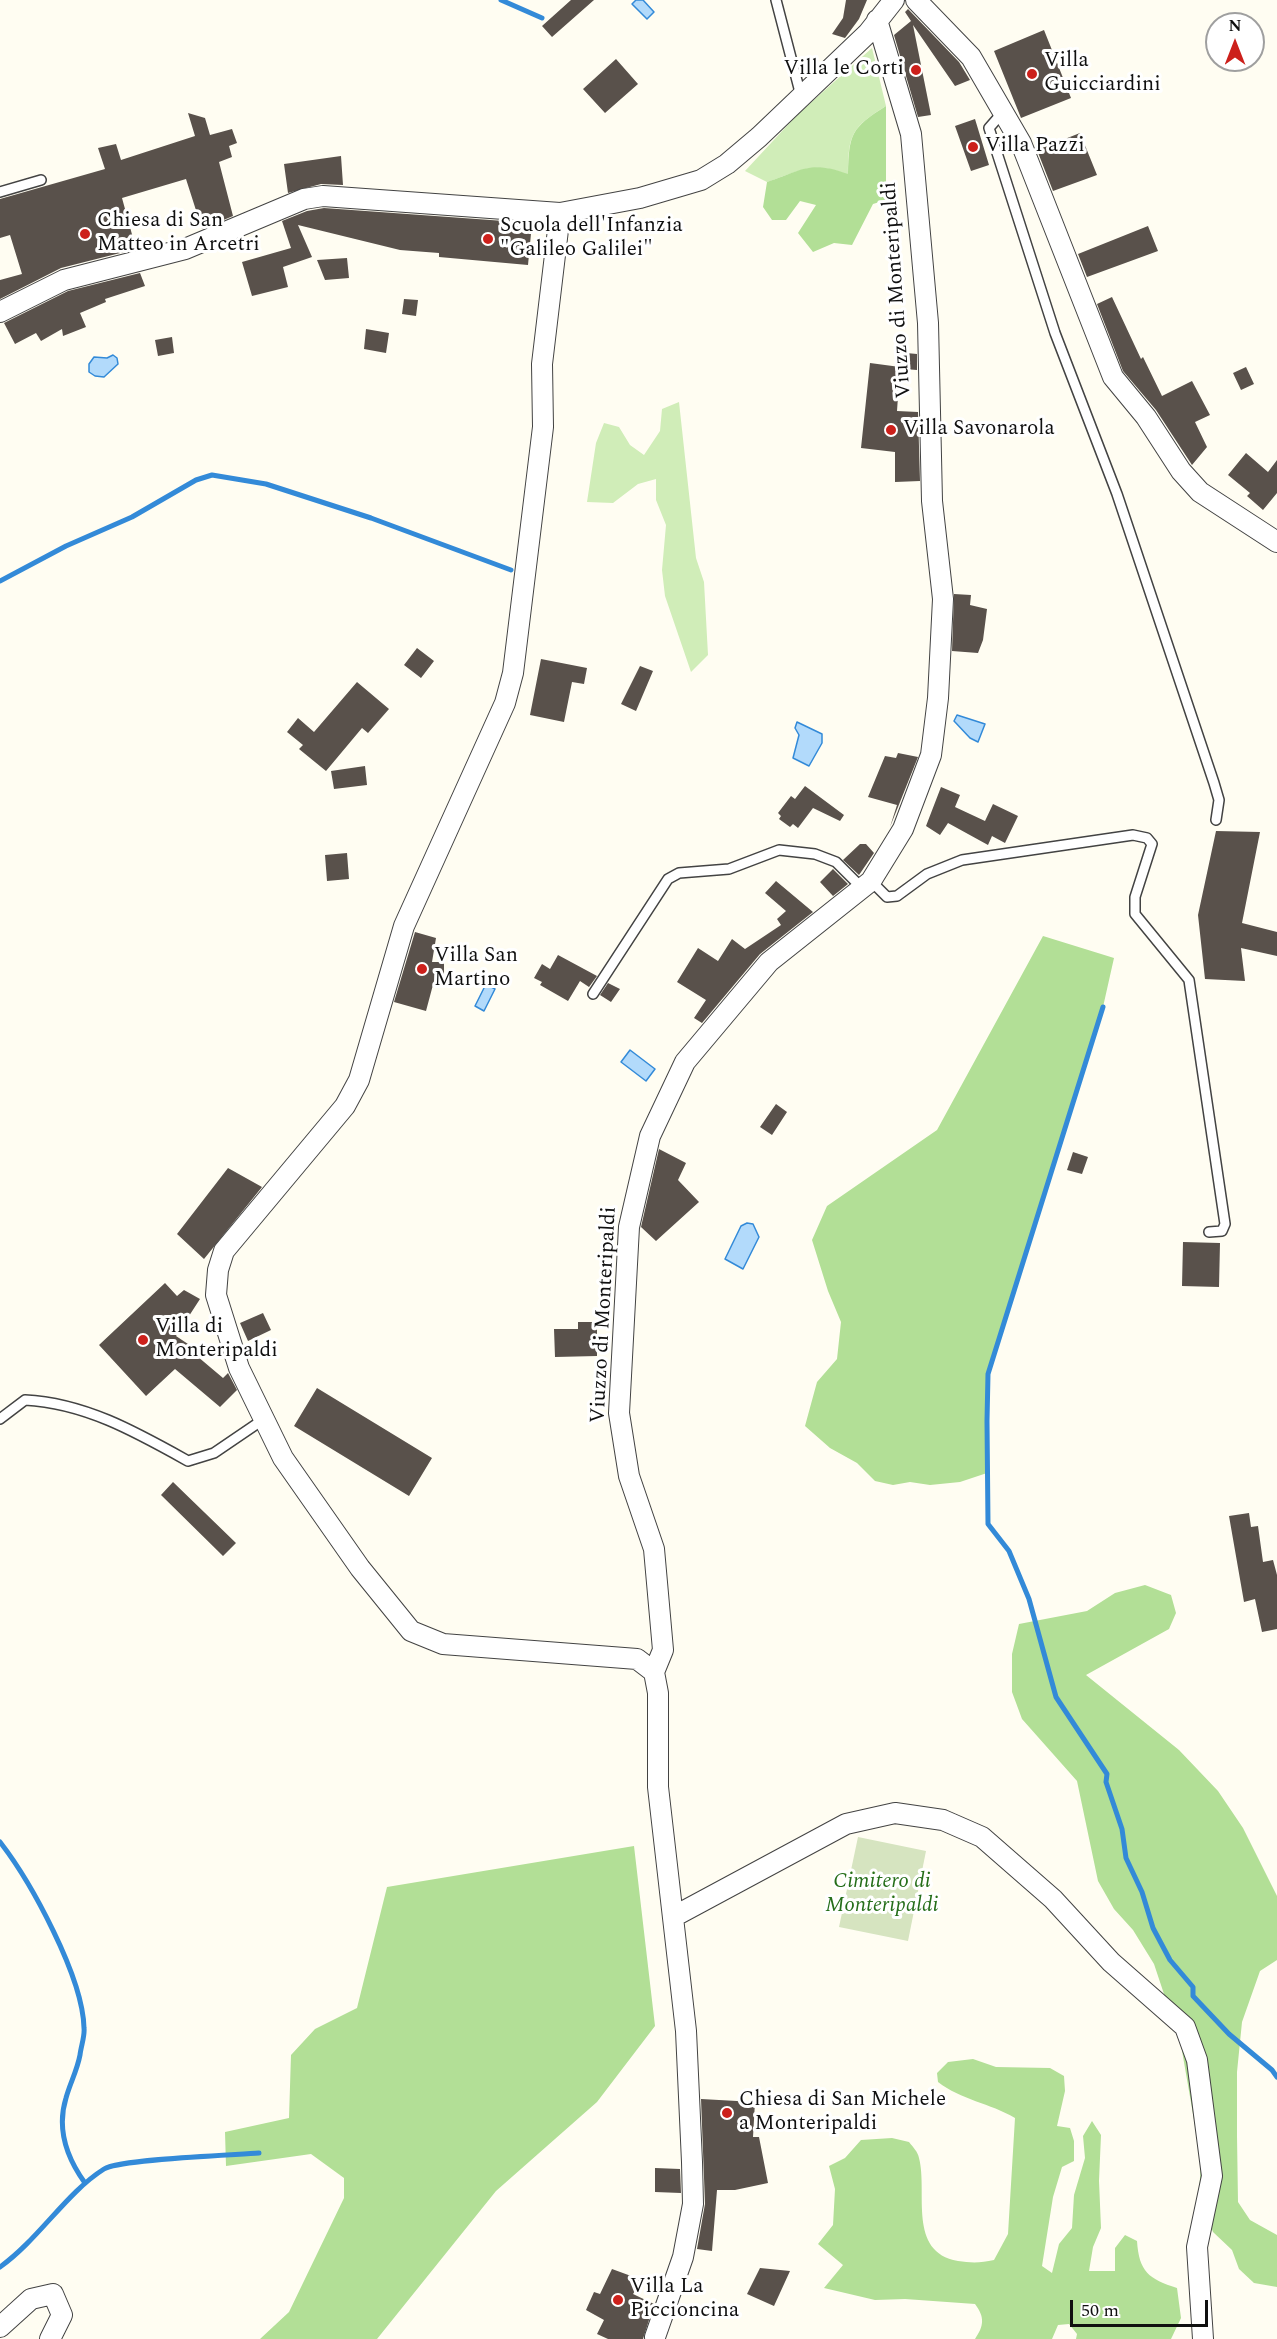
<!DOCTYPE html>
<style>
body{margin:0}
#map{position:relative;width:1277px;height:2339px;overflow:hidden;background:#fffdf2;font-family:Spectral,serif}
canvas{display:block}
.north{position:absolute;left:1205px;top:12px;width:60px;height:60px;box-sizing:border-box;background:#fff;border:2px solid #9f9f9f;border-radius:50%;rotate:0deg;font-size:16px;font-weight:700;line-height:24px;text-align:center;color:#101010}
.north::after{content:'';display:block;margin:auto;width:21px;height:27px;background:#cc201b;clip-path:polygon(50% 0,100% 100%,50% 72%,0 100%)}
.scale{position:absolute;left:1070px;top:2300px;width:138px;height:27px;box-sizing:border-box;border:3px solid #101010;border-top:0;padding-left:8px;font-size:18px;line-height:21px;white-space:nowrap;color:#101010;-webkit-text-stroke:4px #fff;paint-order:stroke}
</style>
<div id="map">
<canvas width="1277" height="2339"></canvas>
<div class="north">N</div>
<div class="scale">50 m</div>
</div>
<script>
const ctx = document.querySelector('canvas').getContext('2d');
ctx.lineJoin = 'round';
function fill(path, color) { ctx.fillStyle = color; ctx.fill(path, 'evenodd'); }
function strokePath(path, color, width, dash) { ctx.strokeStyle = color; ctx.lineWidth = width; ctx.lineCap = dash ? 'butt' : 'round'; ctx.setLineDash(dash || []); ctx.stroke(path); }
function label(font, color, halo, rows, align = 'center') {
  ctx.font = font + ' Spectral,serif'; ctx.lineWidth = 6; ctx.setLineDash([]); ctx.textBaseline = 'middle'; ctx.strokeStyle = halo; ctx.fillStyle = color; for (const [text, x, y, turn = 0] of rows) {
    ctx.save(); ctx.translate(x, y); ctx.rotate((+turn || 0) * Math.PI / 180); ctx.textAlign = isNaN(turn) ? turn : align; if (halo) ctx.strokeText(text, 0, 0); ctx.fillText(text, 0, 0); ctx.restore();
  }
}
fill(new Path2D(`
 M872 48 886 106C852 127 848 134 848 175 814 160 799 171 767 182L745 171 797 115Z
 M679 402 696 558 704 582 708 655 691 672 665 596 662 570 666 525 656 500V479L638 484 613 503 587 502 596 443 604 423 619 427 630 445 644 455 660 431 662 409Z`), '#d0edb8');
fill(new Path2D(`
 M886 106V200L873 204 852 245 834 243 813 252 798 233 816 205 800 201 786 220H772L763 207 767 182C802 170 811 160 848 174 849 134 851 128 886 106Z
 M1043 936 1114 958 1103 1007 988 1374 987 1473 960 1482 930 1485 910 1482 893 1485 875 1481 857 1463 830 1448 805 1426 817 1382 837 1359 841 1322 828 1291 812 1240 827 1206 937 1130Z
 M1145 1585 1171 1595 1176 1613 1169 1629 1086 1675 1179 1750 1218 1791 1243 1828 1277 1896V1960L1260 1971 1242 2022 1237 2072V2136L1238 2202 1250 2220 1277 2235V2287L1254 2283 1239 2269 1232 2250 1213 2232 1199 2195 1201 2160 1181 2045 1154 1964 1133 1930 1114 1909 1098 1881 1077 1781 1022 1719 1012 1692V1654L1019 1624 1087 1611 1115 1593Z
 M634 1846 655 2026 597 2102 496 2191 377 2339H260L289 2312 344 2198V2178L311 2154 226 2166 225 2132 289 2118 291 2055 315 2029 357 2008 387 1887Z
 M973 2059 996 2067 1050 2068 1064 2076 1065 2091 1057 2126 1070 2128 1074 2141V2161L1062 2167 1053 2197 1042 2266 1052 2273 1059 2244 1072 2228 1074 2195 1085 2158 1083 2136 1092 2121 1101 2135 1099 2181 1101 2228 1093 2247 1089 2271H1115V2248L1125 2235 1137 2241C1139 2272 1149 2279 1177 2288L1181 2318 1171 2339H1076L1077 2334 1069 2324 1058 2325 1052 2339H975C984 2326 985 2317 975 2304L905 2299 875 2300 824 2288 843 2265 818 2244 833 2225 835 2189 829 2166 845 2158 861 2140 892 2138 909 2142C913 2147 918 2152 919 2158 928 2192 907 2252 958 2261 971 2263 981 2263 994 2260L1008 2234 1015 2118C990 2103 961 2100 938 2082L937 2073 948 2062Z`), '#b2df96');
fill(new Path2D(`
 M858 1837 926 1851 908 1941 839 1927Z`), '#d6e4c0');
const water = new Path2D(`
 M636 0H643L654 12 647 19 632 4Z
 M113 355 117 358 118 364 104 377 95 376 89 372V364L94 357 107 358Z
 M957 715 985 724 978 742 970 738 954 721Z
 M797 722 822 734V743L809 766 793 758 799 735 795 728Z
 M486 984 495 989 484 1011 475 1006Z
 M630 1050 655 1069 646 1081 621 1062Z
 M747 1223 753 1224 759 1237 743 1269 725 1259 741 1226Z`);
fill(water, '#b2dafb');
strokePath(water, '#338ad8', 1.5);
strokePath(new Path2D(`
 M501 0 542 18
 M0 581 66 546 132 517 196 480 212 475 266 484 371 518 511 570
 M1103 1007 988 1374 987 1421 988 1524 1009 1551 1029 1599 1056 1697 1107 1774 1106 1782 1122 1829 1126 1858 1142 1892 1153 1928 1170 1960 1193 1987V1996L1229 2034 1272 2070 1277 2077
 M0 1842C31 1882 83 1977 84 2028 85 2036 81 2046 80 2055 77 2071 70 2083 66 2098 56 2130 67 2158 85 2183
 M0 2267C39 2239 66 2193 104 2169 120 2159 232 2155 259 2153`), '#338ad8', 5);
fill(new Path2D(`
 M571 0H594L552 37 542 26Z
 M846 0H867L859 19 845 38 832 34 843 18Z
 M908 9 959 62 970 80 955 86 913 25 931 115 918 117 894 35 911 21 905 12Z
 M1044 30 1071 98 1021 118 994 51Z
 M616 59 638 84 605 113 583 89Z
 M188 113 205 118 210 135 232 129 237 143 229 146 232 157 219 162 233 216 202 229 186 179 122 198 136 249 61 268 0 299V280L22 274 10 235 0 238V199L105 169 98 148 116 144 121 160 195 136Z
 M975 119 989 165 971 171 955 126Z
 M1080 133 1097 175 1053 191 1037 150Z
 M341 156 343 185 321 184 288 193 284 164Z
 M324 208 532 223 528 265 439 257V253L400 250 298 225 312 257 283 267 288 287 252 296 242 262 291 248 282 221 307 211Z
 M1148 226 1158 251 1087 277 1078 254Z
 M347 258 349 278 325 280 317 260Z
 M140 273 145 286 105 299 106 302 80 313 86 327 63 336 62 329 41 341 36 333 15 344 4 323 68 291Z
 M1112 297 1141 359 1143 357 1162 396 1192 381 1210 415 1195 422 1207 447 1192 465 1156 410 1123 371 1097 304Z
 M404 299 418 300 416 316 402 314Z
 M366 329 389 333 386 353 364 349Z
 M172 337 174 353 158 356 155 340Z
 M906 353 917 354V370L904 369Z
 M870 363 900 367 897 411 918 412 920 481 895 482V452L861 448Z
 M1246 367 1254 384 1241 390 1233 373Z
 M1246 453 1268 472 1277 460V493L1263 510 1247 496 1250 493 1228 475Z
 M954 594 971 595 970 605 987 609 983 640 978 653 952 651Z
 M417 648 434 661 421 678 404 665Z
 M541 659 587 668 584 684 572 682 564 722 530 715Z
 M640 666 653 671 636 711 621 704Z
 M357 682 389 709 368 733 362 728 326 771 299 749 303 745 287 732 298 718 314 732Z
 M898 753 918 757 890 827 897 805 868 797 885 756 896 758Z
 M365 766 367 785 334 789 331 771Z
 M805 786 844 815 840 821 813 808 798 828 793 824 790 827 779 819 781 816 778 813 791 796 795 799Z
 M941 787 960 795 955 807 985 821 993 804 1018 816 1005 843 992 836 988 845 948 823 940 835 926 826Z
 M1216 831 1260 832 1242 923 1277 932V956L1241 948 1245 981 1205 979 1198 915Z
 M860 844H866L874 853 859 875 843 860Z
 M347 853 349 879 327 881 325 855Z
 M833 869 848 884 833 896 820 882Z
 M776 881 813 912 760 954 702 1023 694 1018 706 1000 677 982 698 948 718 961 732 939 745 949 781 925 777 919 786 911 765 893Z
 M415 932 436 938 432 962H444V981H434L426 1011 394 1002Z
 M558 955 597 976 589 987 580 981 568 1001 540 985 542 982 534 978 542 964 550 969Z
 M608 983 620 989 611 1002 600 995Z
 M776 1104 787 1112 772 1135 760 1127Z
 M659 1149 686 1163 678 1180 699 1202 656 1241 641 1227Z
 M1073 1152 1088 1157 1082 1174 1067 1170Z
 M228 1168 262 1187 204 1259 177 1234Z
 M1183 1242 1220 1243 1219 1287 1182 1286Z
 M165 1283 177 1296 184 1290 200 1299 176 1336 194 1348 191 1351 223 1378 228 1373 237 1390 220 1407 175 1369 146 1396 99 1345Z
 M263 1313 271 1330 248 1341 240 1323Z
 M578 1322H597V1356L555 1357 554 1329H578Z
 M317 1388 432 1458 409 1496 294 1426Z
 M173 1482 236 1543 223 1556 161 1495Z
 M1249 1513 1251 1527 1258 1526 1263 1562 1273 1560 1277 1575V1629L1262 1632 1255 1599 1244 1602 1229 1516Z
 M701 2099 755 2102 753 2137H759L768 2183 735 2190H717L712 2251 697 2249 705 2204Z
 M655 2168 680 2169 681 2193 655 2192Z
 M760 2268 790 2271 774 2306 747 2294Z
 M612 2269 642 2280 633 2294 654 2304 643 2339H608L597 2334 604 2320 586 2310 594 2292 600 2294Z`), '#59514b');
const lane = new Path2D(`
 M776 0 801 96
 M1003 112 989 128 1055 333 1117 494 1214 783 1219 800 1216 820
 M0 192 41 180
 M871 881 887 897 897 896 927 874 962 860 1133 835 1147 838 1152 844 1135 897V914L1189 980 1225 1224 1222 1231 1209 1232
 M593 994 668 879 679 873 729 869 779 850 815 854 836 862 862 888
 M0 1419 25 1400C85 1403 136 1432 188 1461L214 1453 264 1419`);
const street = new Path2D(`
 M916 0 971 57 1021 143 1113 377 1146 417 1181 471 1200 492 1277 542
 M560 213 542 364 543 427 513 673 505 703 404 926 359 1080 345 1106 224 1251 218 1270 216 1295 239 1368 283 1458 360 1568 411 1631 443 1644 637 1659 654 1672 658 1693V1787L686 2031 692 2162 693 2204 683 2257 655 2337
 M0 312 64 280 185 249 304 199 323 196 560 213 640 198 701 180 727 164 759 137 868 33 894 0
 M654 1672 663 1650 654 1549 629 1476 619 1413 629 1227 650 1136 685 1062 769 962 871 881 903 829 931 755 938 698 943 599 932 501 928 323 911 134 877 20
 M673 1917 846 1824 895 1813 943 1820 982 1837 1053 1899 1111 1962 1185 2027 1197 2060 1212 2176 1197 2247 1203 2339
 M0 2327 31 2299 53 2294 62 2315 50 2339`);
strokePath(lane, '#434343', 12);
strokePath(street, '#434343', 22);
strokePath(lane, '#fff', 9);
strokePath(street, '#fff', 20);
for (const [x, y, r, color] of [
 [916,70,6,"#cc201b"],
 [1032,74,6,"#cc201b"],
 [973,147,6,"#cc201b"],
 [85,234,6,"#cc201b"],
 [488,239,6,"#cc201b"],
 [891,430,6,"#cc201b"],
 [422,969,6,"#cc201b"],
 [143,1340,6,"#cc201b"],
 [727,2113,6,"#cc201b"],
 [618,2300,6,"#cc201b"]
]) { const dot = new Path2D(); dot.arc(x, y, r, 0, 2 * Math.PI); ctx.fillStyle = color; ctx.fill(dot); strokePath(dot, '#fff', 2); }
label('21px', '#101010', '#fff', [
 ["Villa",1044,62],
 ["Guicciardini",1044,86],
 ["Villa le Corti",904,70,"right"],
 ["Villa Pazzi",985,147],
 ["Chiesa di San",97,222],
 ["Matteo in Arcetri",97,246],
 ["Scuola dell'Infanzia",500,227],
 ["\"Galileo Galilei\"",500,251],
 ["Villa Savonarola",903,430],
 ["Villa San",434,957],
 ["Martino",434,981],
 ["Villa di",155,1328],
 ["Monteripaldi",155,1352],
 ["Chiesa di San Michele",739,2101],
 ["a Monteripaldi",739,2125],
 ["Villa La",630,2288],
 ["Piccioncina",630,2312]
], 'left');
label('21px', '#101010', '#fff', [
 ["Viuzzo di Monteripaldi",898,290,-94],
 ["Viuzzo di Monteripaldi",605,1315,-87]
]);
label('italic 21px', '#256e1a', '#fff', [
 ["Cimitero di",882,1883],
 ["Monteripaldi",882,1907]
]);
</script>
